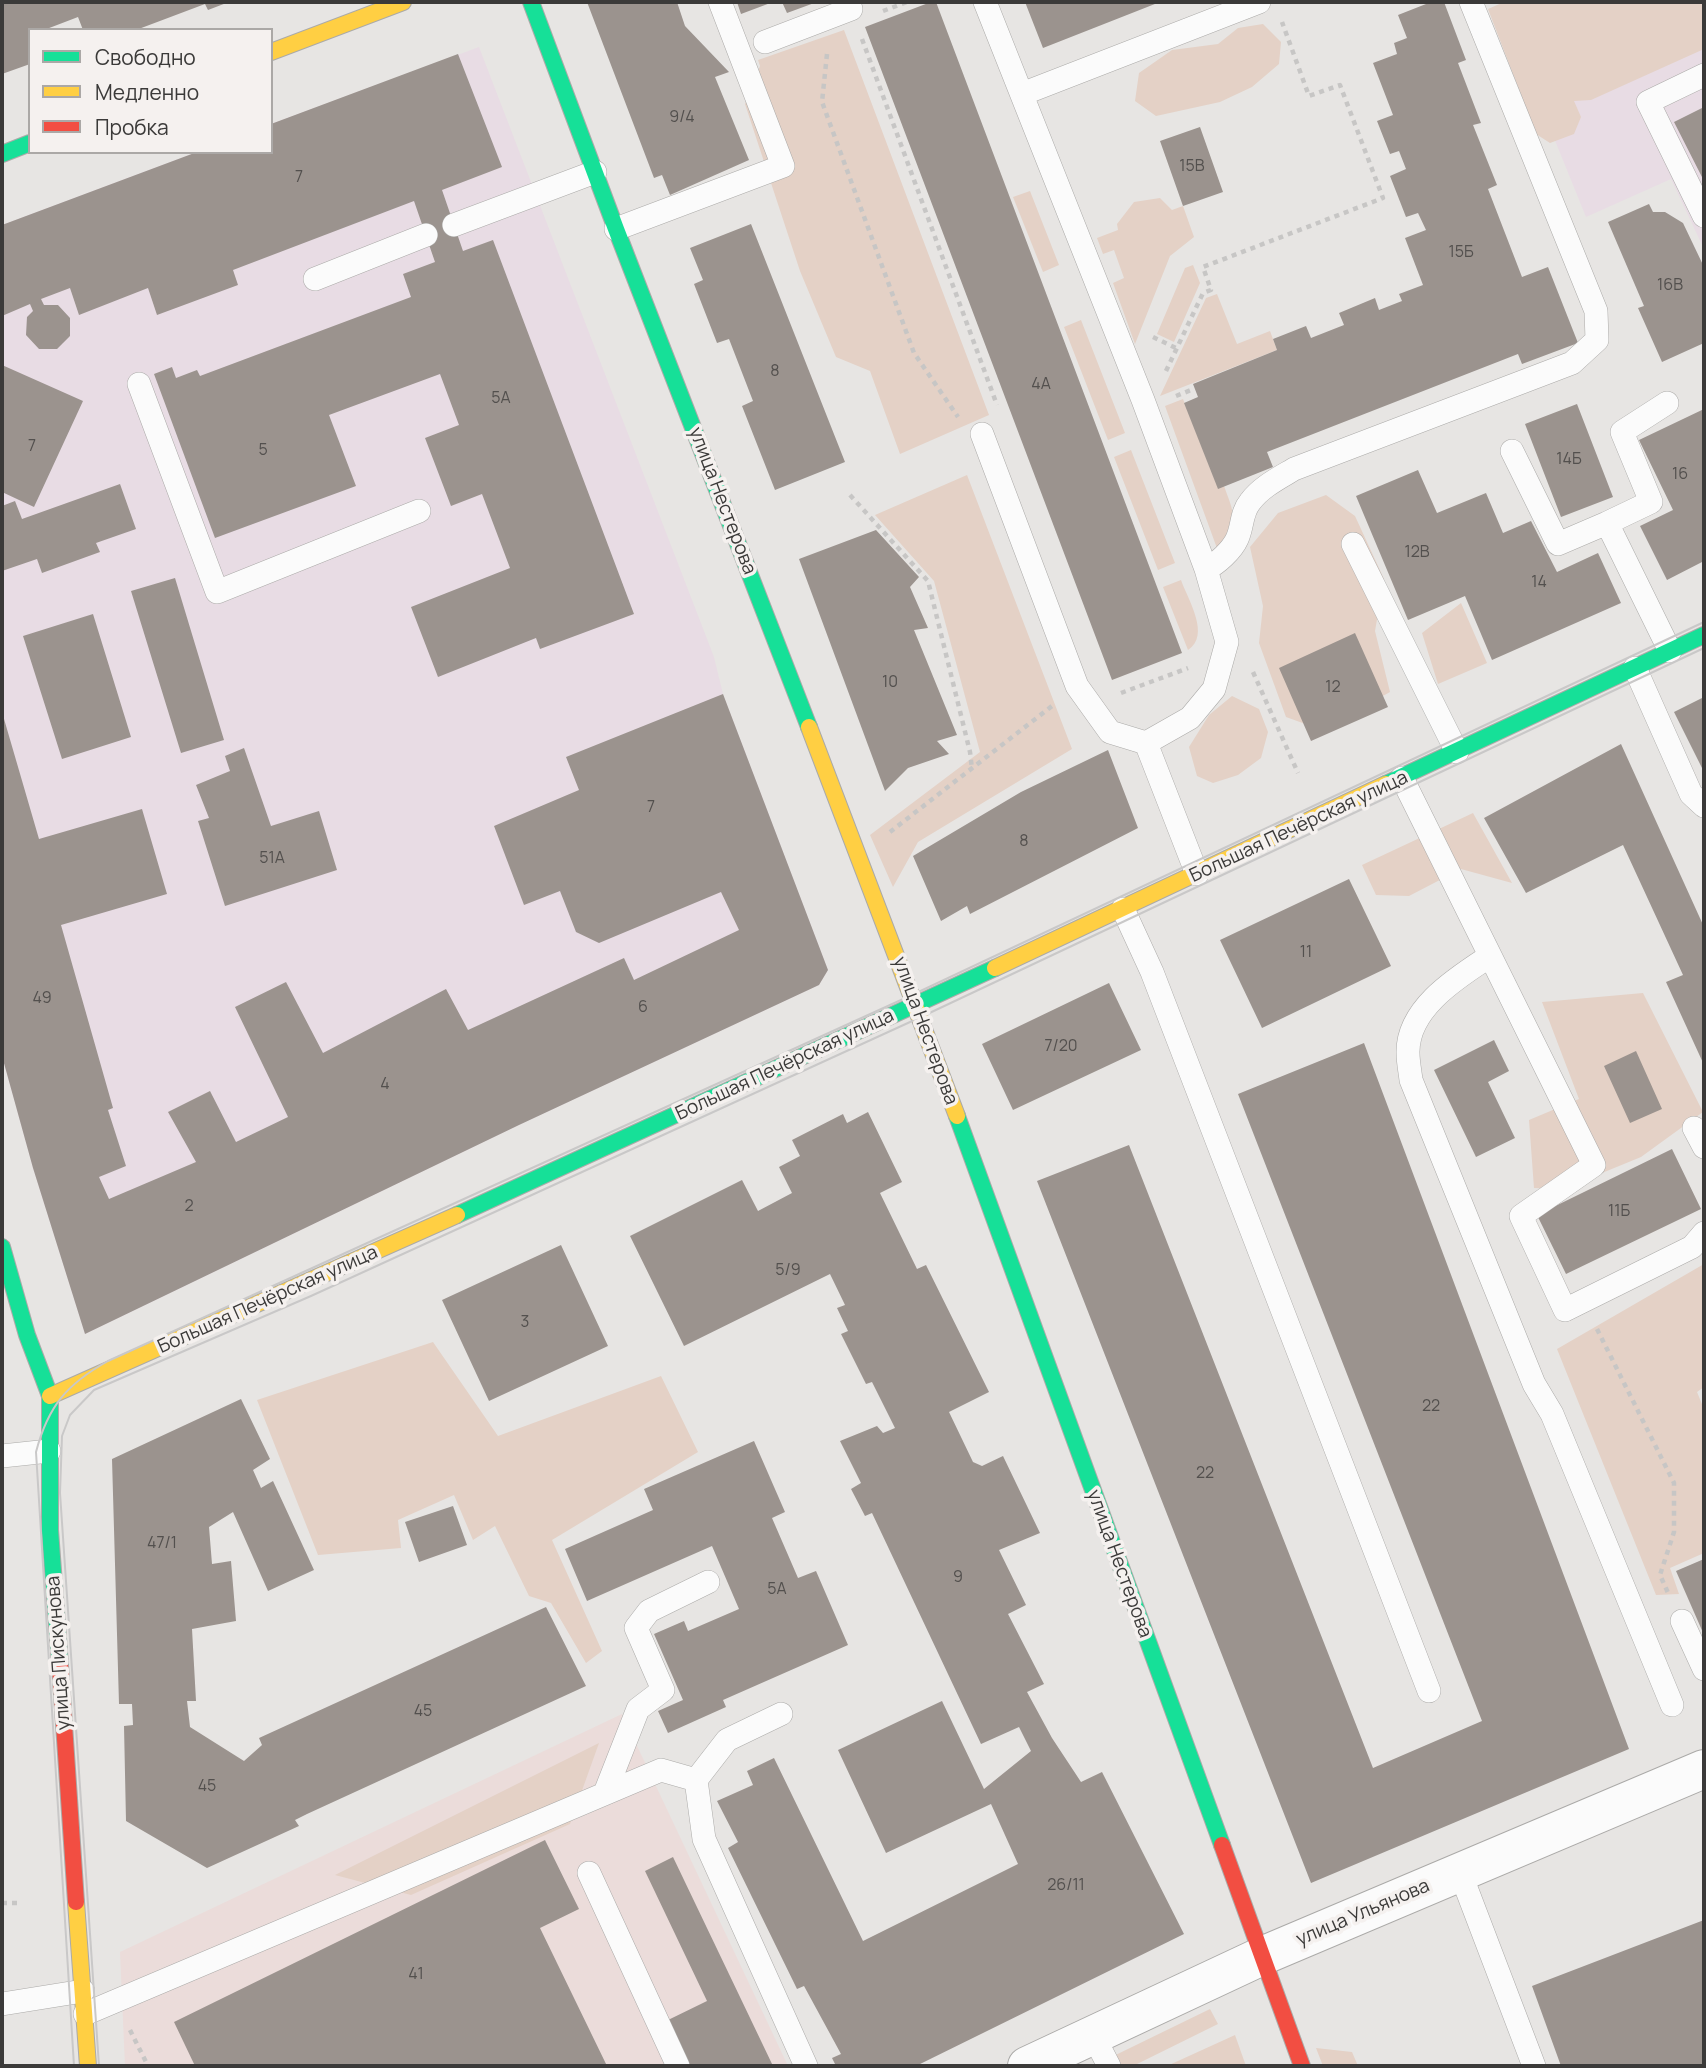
<!DOCTYPE html>
<meta charset="utf-8">
<style>
body{margin:0}
#map{position:relative;width:1706px;height:2068px;overflow:hidden;background:#e7e5e3;font-family:Manrope,sans-serif}
canvas{display:block}
.frame{position:absolute;inset:0;border:4px solid #3b3a39;pointer-events:none}
.legend{position:absolute;left:28px;top:28px;width:245px;height:126px;box-sizing:border-box;background:#f5f1ef;border:2px solid #aba8a6;margin:0;padding:9px 12px;list-style:none;font-size:21px;color:#3b3a39}
.legend li{display:flex;align-items:center;gap:14px;height:35px}
.legend b{width:35px;border:2px solid #aba8a6}
</style>
<div id="map">
<canvas width="1706" height="2068"></canvas>
<div class="frame"></div>
<ul class="legend">
<li><b style="height:9px;background:#16e098"></b>Свободно</li>
<li><b style="height:9px;background:#ffcf43"></b>Медленно</li>
<li><b style="height:9px;background:#f24e42"></b>Пробка</li>
</ul>
</div>
<script>
const ctx = document.querySelector('canvas').getContext('2d');
ctx.lineJoin = 'round';
function fill(path, color) { ctx.fillStyle = color; ctx.fill(path, 'evenodd'); }
function strokePath(path, color, width, dash) { ctx.strokeStyle = color; ctx.lineWidth = width; ctx.lineCap = dash ? 'butt' : 'round'; ctx.setLineDash(dash || []); ctx.stroke(path); }
function label(font, color, halo, rows, align = 'center') {
  ctx.font = font + ' Manrope,sans-serif'; ctx.lineWidth = 7; ctx.setLineDash([]); ctx.textBaseline = 'middle'; ctx.strokeStyle = halo; ctx.fillStyle = color; for (const [text, x, y, turn = 0] of rows) {
    ctx.save(); ctx.translate(x, y); ctx.rotate((+turn || 0) * Math.PI / 180); ctx.textAlign = isNaN(turn) ? turn : align; if (halo) ctx.strokeText(text, 0, 0); ctx.fillText(text, 0, 0); ctx.restore();
  }
}
fill(new Path2D(`
 M622 1714 788 2066H125L120 1952Z`), '#ebdcda');
fill(new Path2D(`
 M1704 2V249L1671 179 1586 217 1507 22Z
 M479 47 714 657 723 694 828 970 819 985 519 1125 85 1334 33 1168 2 1056V225L197 152H271V124Z`), '#e8dce4');
fill(new Path2D(`
 M1504 2H1704V49L1591 100 1574 101 1581 117 1574 134 1550 143 1536 134 1488 9Z
 M1263 24 1281 42 1279 64 1252 87 1220 102 1156 116 1135 101 1139 73 1172 50 1218 44 1238 28Z
 M844 30 989 415 900 454 870 371 836 357 800 271 745 104 760 66 758 60Z
 M1030 191 1059 265 1043 272 1013 197Z
 M1160 198 1172 210 1183 206 1194 237 1170 256 1135 344 1113 283 1124 278 1114 250 1103 254 1097 238 1118 230 1117 224 1134 202Z
 M1193 265 1200 283 1174 342 1157 334 1185 268Z
 M1217 294 1237 344 1270 331 1277 350 1160 396 1206 298Z
 M1081 320 1125 433 1108 440 1064 327Z
 M1183 399 1218 488 1224 486C1237 521 1237 519 1218 551L1165 406Z
 M1131 450 1175 563 1158 570 1114 457Z
 M967 475 1072 749 918 842 893 887 870 835 980 752 934 581 875 515Z
 M1326 495 1355 516 1384 579 1375 631 1390 692 1322 730 1286 717 1259 643 1263 606 1250 547 1278 513Z
 M1181 580C1188 600 1211 635 1188 650L1163 587Z
 M1461 603 1487 663 1438 684 1422 633Z
 M1232 696 1259 709 1268 732 1261 758 1238 775 1213 783 1197 776 1189 747 1209 715Z
 M1473 813 1512 883 1461 869 1409 896 1376 895 1362 865Z
 M1643 993 1703 1112 1641 1157 1563 1189 1534 1188 1529 1120 1579 1099 1542 1002Z
 M1704 1264V1387L1697 1392 1704 1409V1553L1670 1568 1679 1594 1656 1595 1557 1349Z
 M433 1342 498 1436 661 1376 698 1452 552 1540 602 1651 586 1663 551 1603 529 1596 495 1526 473 1540 454 1495 398 1520 401 1548 318 1555 257 1400Z
 M599 1743 570 1824 411 1895 335 1875Z
 M1210 2009 1218 2024 1133 2066H1093Z
 M1235 2035 1246 2066H1167Z
 M1316 2048 1352 2052 1358 2066H1323Z`), '#e4d1c6');
fill(new Path2D(`
 M2 2H229L208 10 205 4 136 30H83L78 17 44 30H30V64L2 74Z
 M587 2H677L685 26 729 72 715 77 749 160 670 195 662 175 654 178Z
 M737 2H773L741 14Z
 M782 2H817L787 13Z
 M931 2H936L1182 653 1112 680 865 27Z
 M1025 2H1160L1043 48Z
 M1425 2H1444L1466 60 1458 63 1481 123 1473 125 1497 185 1488 189 1522 277 1548 267 1578 343 1522 364 1518 354 1267 452 1273 467 1218 489 1184 403 1198 397 1193 384 1277 350 1273 339 1306 326 1311 338 1344 325 1339 313 1375 298 1379 310 1402 301 1399 294 1423 285 1405 238 1426 230 1418 213 1406 217 1390 176 1406 169 1399 151 1390 154 1377 121 1393 115 1373 63 1397 54 1394 43 1407 38 1398 15 1426 4Z
 M458 54 502 167 442 190 463 251 493 240 634 614 540 649 536 638 438 677 411 607 510 568 482 494 451 506 425 438 459 425 440 374 329 415 356 486 215 538 154 374 172 367 176 378 197 370 200 376 411 297 403 274 435 262 414 201 233 270 238 285 157 315 148 288 79 315 70 288 41 299 44 305H58L70 318V336L57 349H39L26 335 27 317 33 311 30 304 2 316V225L197 152H271V124Z
 M1704 107V181L1674 122Z
 M1200 127 1223 192 1183 206 1160 141Z
 M1649 204 1653 212H1665L1683 223 1704 267V343L1662 362 1638 308 1644 306 1608 222Z
 M751 224 845 462 775 490 742 406 753 401 729 339 717 343 694 284 703 280 690 248Z
 M2 365 83 401 34 507 2 492Z
 M1577 404 1613 497 1561 517 1525 424Z
 M1704 409V561L1667 580 1640 526 1673 510 1639 440Z
 M1418 470 1437 513 1486 493 1503 533 1531 521 1557 572 1598 553 1621 603 1492 660 1465 596 1408 620 1356 496Z
 M120 484 136 529 96 543 100 552 42 573 37 559 2 571V506L15 501 22 519Z
 M876 530 919 577 910 587 928 628 914 630 957 735 937 741 949 754 908 768 885 791 799 559Z
 M175 578 224 740 181 753 131 591Z
 M93 614 131 737 62 759 23 636Z
 M1355 633 1388 707 1311 741 1279 668Z
 M723 694 828 970 819 985 519 1125 85 1334 33 1168 2 1056V712L39 839 142 809 167 894 61 925 113 1108 108 1110 126 1166 99 1177 109 1199 196 1162 168 1112 210 1091 236 1142 288 1117 235 1007 286 982 323 1053 446 989 468 1030 624 958 634 980 739 930 721 892 599 943 576 932 560 891 524 905 494 826 579 790 566 757Z
 M1704 697V772L1674 712Z
 M1621 744 1704 927V1065L1666 982 1683 975 1623 845 1526 893 1484 818Z
 M244 748 271 826 319 811 337 870 225 906 198 821 209 818 196 785 230 771 225 756Z
 M1108 750 1138 828 970 914 967 906 941 921 913 856 1021 792Z
 M1349 879 1391 966 1262 1028 1220 940Z
 M1109 983 1141 1050 1013 1110 982 1044Z
 M1494 1040 1509 1071 1488 1082 1515 1138 1476 1157 1434 1070Z
 M1364 1043 1629 1749 1311 1883 1037 1181 1129 1145 1373 1768 1482 1721 1238 1094Z
 M1636 1051 1662 1109 1630 1123 1604 1066Z
 M868 1112 902 1182 880 1193 917 1269 926 1265 989 1392 949 1412 973 1462 982 1466 1003 1456 1040 1533 999 1550 1026 1605 1008 1614 1044 1684 1027 1692 1052 1738 1081 1782 1102 1772 1184 1934 916 2066H836L832 2058 841 2054 804 1986 797 1989 728 1848 738 1842 717 1801 753 1785 747 1771 774 1758 863 1941 1018 1864 991 1804 886 1853 838 1750 942 1701 984 1789 1031 1751 1019 1727 981 1744 872 1513 865 1516 851 1489 861 1483 840 1441 877 1426 883 1433 895 1428 872 1382 866 1384 841 1334 848 1331 837 1308 845 1305 830 1274 684 1346 630 1236 742 1180 758 1211 792 1193 779 1167 800 1156 792 1140 843 1114 847 1123Z
 M1672 1149 1701 1209 1566 1274 1537 1215Z
 M561 1245 608 1346 489 1401 442 1300Z
 M241 1399 270 1459 253 1470 261 1488 273 1481 314 1570 268 1591 233 1512 209 1527 212 1564 231 1561 236 1621 192 1629 196 1701H187L190 1727 244 1761 262 1745 259 1738 546 1607 586 1686 307 1814 295 1820 299 1826 207 1868 126 1821 124 1726 133 1725 132 1704H119L112 1459Z
 M754 1441 785 1512 772 1518 798 1578 816 1571 848 1645 723 1700 726 1707 668 1733 658 1711 683 1700 654 1634 684 1621 688 1631 739 1609 712 1546 587 1601 565 1549 653 1510 644 1489Z
 M453 1506 467 1545 419 1562 405 1522Z
 M1704 1559V1635L1676 1571Z
 M545 1840 579 1909 540 1928 607 2066H195L174 2022Z
 M673 1857 773 2066H688L666 2021 707 2001 645 1871Z
 M1704 1920V2066H1561L1532 1986Z`), '#9b938e');
const lane = new Path2D(`
 M985 2 1143 400 1206 569 1227 642 1214 689 1190 718 1146 743
 M765 42 851 9 848 2
 M1704 75 1648 102 1704 216
 M1022 94 1259 2
 M454 225 595 172
 M616 229 783 166 720 2
 M315 279 426 235
 M139 384 217 592 419 511
 M982 434 1077 686 1110 732 1146 743 1197 874
 M1512 451 1558 544 1607 523 1670 651
 M1607 523 1651 502 1622 432 1667 403
 M1353 544 1457 752
 M1206 569C1217 564 1232 550 1237 539 1243 526 1241 513 1250 502 1261 487 1279 478 1294 469L1572 363 1597 340 1596 311 1471 2
 M1635 668 1691 794 1704 806
 M1402 778 1594 1165 1521 1216 1565 1310 1692 1247 1704 1233
 M1123 909 1152 972 1429 1691
 M1490 956C1458 977 1407 1008 1408 1053 1408 1062 1410 1071 1411 1080L1534 1384 1552 1414 1672 1705
 M1694 1128 1704 1147
 M2 1456 49 1451
 M1682 1621 1704 1669
 M781 1714 727 1740 696 1780 704 1839 806 2066
 M605 1793 638 1709 663 1690 636 1628 649 1611 708 1582
 M1460 1872 1534 2066
 M589 1873 678 2066
 M2 2004 83 1991
 M85 2014 661 1770 696 1780
 M1093 2035 1109 2066`);
const street = new Path2D(`
 M1027 2066 1262 1956 1704 1769`);
const fast = new Path2D(`
 M531 2 616 229 809 727
 M2 154 30 143
 M1386 784 1704 635
 M957 1116 1222 1845
 M457 1215 995 968
 M2 1247 27 1335 50 1396V1530L60 1665`);
const slow = new Path2D(`
 M271 52 403 2
 M809 727 957 1116
 M995 968 1386 784
 M50 1396 457 1215
 M76 1902 88 2066`);
const jam = new Path2D(`
 M60 1665 76 1902
 M1222 1845 1302 2066`);
strokePath(lane, '#abaaa8', 24);
strokePath(street, '#abaaa8', 40);
strokePath(fast, '#abaaa8', 18);
strokePath(slow, '#abaaa8', 18);
strokePath(jam, '#abaaa8', 18);
strokePath(new Path2D(`
 M883 11 907 2
 M862 39 997 405
 M827 54 822 102 914 353 958 417
 M1153 337 1178 349
 M1166 371 1203 293 1211 290 1203 267 1383 198 1340 85 1309 96 1282 22
 M1176 396 1191 390
 M850 495 928 581 970 752 972 769
 M1253 672 1298 773
 M1121 693 1188 668
 M890 832 1052 706
 M1597 1329 1674 1483V1532L1660 1575 1669 1595
 M2 1903H18
 M130 2030 148 2066`), '#c7c6c5', 4.5, [5, 5]);
strokePath(lane, '#fbfbfb', 23);
strokePath(street, '#fbfbfb', 38);
strokePath(fast, '#16e098', 16);
strokePath(slow, '#ffcf43', 16);
strokePath(jam, '#f24e42', 16);
strokePath(new Path2D(`
 M74 2066 36 1452C48 1406 67 1384 108 1361L912 995 1704 622
 M99 2066 60 1493 62 1436 70 1415 94 1390 311 1296 921 1017 1704 648`), '#c9c8c8', 2);
label('16px', '#53504e', null, [
 ["9/4",682,118],
 ["15В",1192,167],
 ["7",299,178],
 ["15Б",1461,253],
 ["16В",1670,286],
 ["8",775,372],
 ["4А",1041,385],
 ["5А",501,399],
 ["7",32,447],
 ["5",263,451],
 ["14Б",1569,460],
 ["16",1680,475],
 ["12В",1417,553],
 ["14",1539,583],
 ["10",890,683],
 ["12",1333,688],
 ["7",651,808],
 ["8",1024,842],
 ["51А",272,859],
 ["11",1306,953],
 ["49",42,999],
 ["6",643,1008],
 ["7/20",1061,1047],
 ["4",385,1085],
 ["2",189,1207],
 ["11Б",1619,1212],
 ["5/9",788,1271],
 ["3",525,1323],
 ["22",1431,1407],
 ["22",1205,1474],
 ["47/1",162,1544],
 ["9",958,1578],
 ["5А",777,1590],
 ["45",423,1712],
 ["45",207,1787],
 ["26/11",1066,1886],
 ["41",416,1975]
]);
label('19px', '#3b3a39', '#f5f1ef', [
 ["улица Нестерова",722,501,69],
 ["Большая Печёрская улица",1299,827,-25],
 ["улица Нестерова",925,1031,70],
 ["Большая Печёрская улица",785,1065,-25],
 ["Большая Печёрская улица",268,1300,-24],
 ["улица Нестерова",1119,1564,70],
 ["улица Пискунова",59,1653,-94],
 ["улица Ульянова",1363,1913,-23]
]);
</script>
